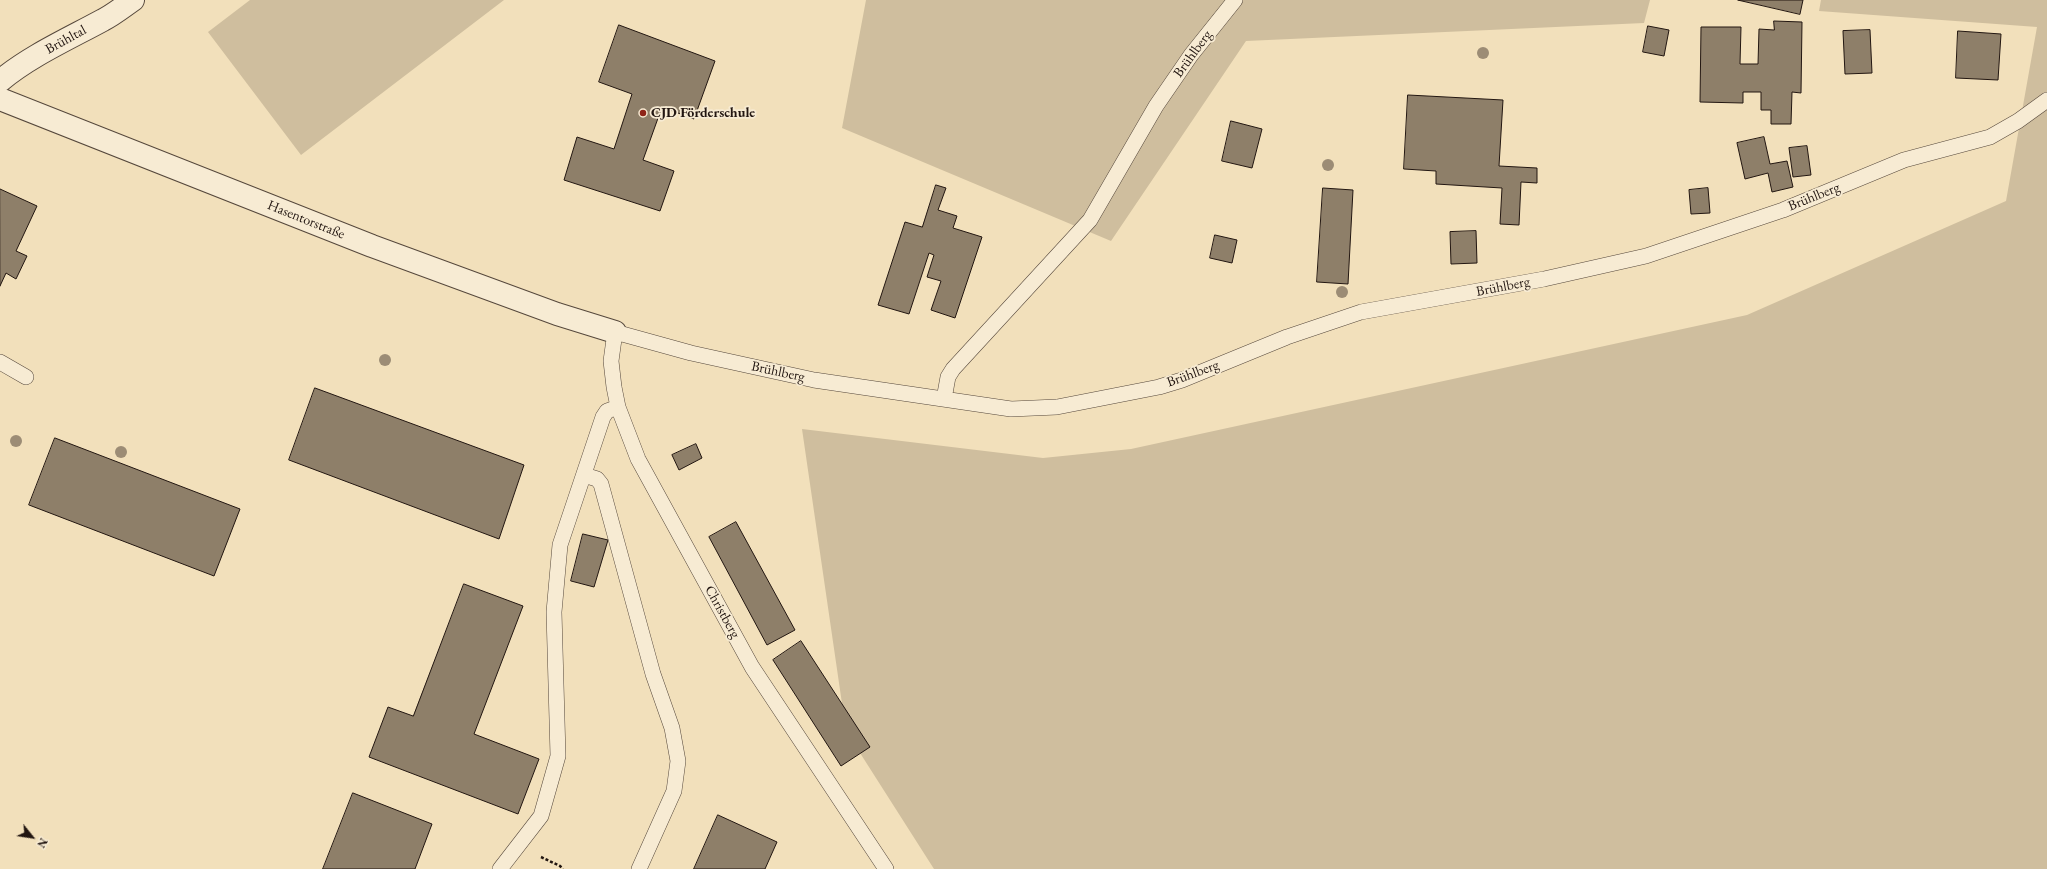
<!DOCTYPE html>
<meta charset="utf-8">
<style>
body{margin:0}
#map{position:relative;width:2047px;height:869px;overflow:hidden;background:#f2e0bb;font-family:"EB Garamond",serif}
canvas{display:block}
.north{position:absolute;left:12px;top:817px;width:40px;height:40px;-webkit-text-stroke:3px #f7ebd3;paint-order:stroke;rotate:120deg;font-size:11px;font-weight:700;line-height:16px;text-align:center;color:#221611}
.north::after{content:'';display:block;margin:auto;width:14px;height:18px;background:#221611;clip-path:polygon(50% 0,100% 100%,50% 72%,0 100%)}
</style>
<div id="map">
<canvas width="2047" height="869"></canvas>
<div class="north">N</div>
</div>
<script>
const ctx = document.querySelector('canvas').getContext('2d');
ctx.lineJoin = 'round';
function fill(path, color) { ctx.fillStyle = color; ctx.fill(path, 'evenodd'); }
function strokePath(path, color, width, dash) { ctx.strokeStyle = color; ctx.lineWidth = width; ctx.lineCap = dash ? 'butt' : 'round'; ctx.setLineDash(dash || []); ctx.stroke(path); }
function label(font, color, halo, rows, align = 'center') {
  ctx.font = font + ' "EB Garamond",serif'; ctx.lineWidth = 3.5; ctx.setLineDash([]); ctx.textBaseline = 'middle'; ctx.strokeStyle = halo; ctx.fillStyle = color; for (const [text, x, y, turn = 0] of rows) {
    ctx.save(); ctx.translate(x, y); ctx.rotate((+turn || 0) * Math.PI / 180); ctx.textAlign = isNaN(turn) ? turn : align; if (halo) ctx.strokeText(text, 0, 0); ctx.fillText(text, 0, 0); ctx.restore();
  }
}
fill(new Path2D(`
 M250 0H504L301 155 208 32Z
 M866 0H1650L1644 23 1246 41 1111 241 842 128Z
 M1821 0H2047V869H934L846 731 802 429 1043 458 1131 449 1747 315 2006 201 2037 27 1819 11Z`), '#cfbe9e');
const building = new Path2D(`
 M1738 0H1803L1800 14Z
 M1774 21 1802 22 1801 93 1792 92 1791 124H1771V110H1761V92H1743V103L1700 102 1701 27H1741L1740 64H1758L1759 29 1774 30Z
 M619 25 715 61 694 119 662 107 643 160 674 171 660 211 564 180 577 137 614 149 632 94 599 82Z
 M1648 26 1669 30 1664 56 1643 52Z
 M1870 30 1872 73 1845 74 1843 31Z
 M1958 31 2001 34 1998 80 1956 78Z
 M1408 95 1503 100 1499 166 1537 168V183L1521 182 1519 225 1500 224 1502 188 1436 184V171L1404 169Z
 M1231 121 1262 129 1252 168 1222 161Z
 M1764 137 1770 164 1787 161 1793 187 1772 192 1768 173 1745 179 1737 143Z
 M1807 146 1811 175 1793 177 1789 148Z
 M936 185 946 188 938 210 957 216 953 228 982 237 955 318 931 310 941 281 927 277 934 255 929 253 909 314 878 305 905 222 922 227Z
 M1323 188 1353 190 1348 284 1317 282Z
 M1708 188 1710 213 1691 214 1689 190Z
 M0 189 37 206 16 251 27 256 16 279 6 273 0 286Z
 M1476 231 1477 263 1451 264 1450 232Z
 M1215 235 1237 240 1232 263 1210 258Z
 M315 388 524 465 499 539 289 460Z
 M55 438 240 509 214 576 29 505Z
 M696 444 702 458 679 470 672 455Z
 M736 522 795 630 767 645 709 537Z
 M583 534 608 540 594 587 571 581Z
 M464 584 523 606 474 734 539 759 518 814 369 757 388 707 413 716Z
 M801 641 870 747 841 766 773 660Z
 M353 793 432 824 415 869H323Z
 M718 815 777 842 765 869H694Z`);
fill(building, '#8e7f69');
strokePath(building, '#221611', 1);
const service = new Path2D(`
 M0 362 26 377
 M944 399 948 377 953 369 1090 220 1156 106 1191 55 1235 0
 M584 475 597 479 601 484 653 674 672 728 678 761 674 791 639 869
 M500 869 541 816 558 756 554 612 560 545 603 417 607 411 618 407
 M886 869 752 667 638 459 618 407 614 387 611 361 615 332 691 353 814 380 1011 409 1057 407 1159 387 1182 380 1287 337 1361 312 1544 279 1646 256 1783 210 1904 160 1990 137 2018 121 2047 100`);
const minor = new Path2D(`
 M0 81C30 56 68 39 103 20 113 15 123 7 133 0
 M0 99 372 246 557 314 615 332`);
strokePath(service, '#56483c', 16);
strokePath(minor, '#56483c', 24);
strokePath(new Path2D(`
 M541 857 560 866 563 869`), '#221611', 2.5, [3, 2]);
strokePath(service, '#f7ebd3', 15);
strokePath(minor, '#f7ebd3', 22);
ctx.fillStyle = '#9c8c75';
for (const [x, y] of [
 [1483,53],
 [1328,165],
 [1342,292],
 [385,360],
 [16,441],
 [121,452]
]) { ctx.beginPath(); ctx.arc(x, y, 6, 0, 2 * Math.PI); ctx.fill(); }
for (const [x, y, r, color] of [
 [643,113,4,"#8f2418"]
]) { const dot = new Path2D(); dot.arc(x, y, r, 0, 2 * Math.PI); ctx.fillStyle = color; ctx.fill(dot); strokePath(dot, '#f7ebd3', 1.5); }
label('14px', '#221611', '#f7ebd3', [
 ["Brühltal",66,40,-29],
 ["Brühlberg",1193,54,-54],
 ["Brühlberg",1814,197,-22],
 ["Hasentorstraße",306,220,22],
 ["Brühlberg",1503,287,-11],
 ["Brühlberg",778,372,12],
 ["Brühlberg",1193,374,-20],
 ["Christberg",722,612,61]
]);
label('bold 14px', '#221611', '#f7ebd3', [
 ["CJD Förderschule",651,113]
], 'left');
</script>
